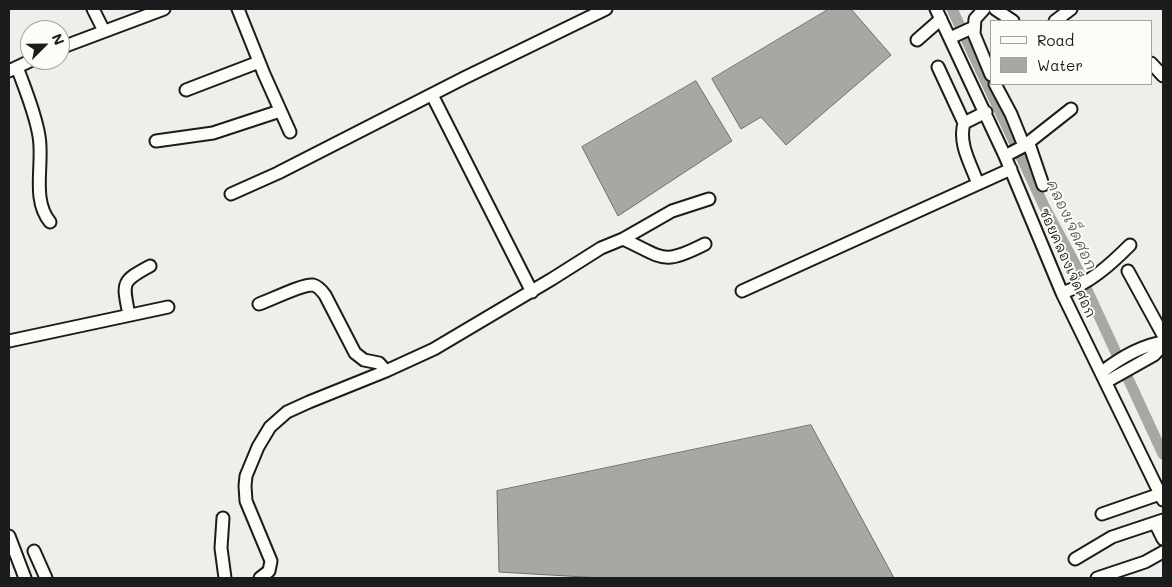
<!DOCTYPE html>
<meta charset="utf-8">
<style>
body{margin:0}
#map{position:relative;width:1172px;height:587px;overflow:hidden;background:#f0eeea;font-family:Mali,sans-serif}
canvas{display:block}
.frame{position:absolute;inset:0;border:10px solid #1c1c1c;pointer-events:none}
.legend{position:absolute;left:990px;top:20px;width:162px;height:65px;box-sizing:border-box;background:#fdfcf7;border:1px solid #a3a29f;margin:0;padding:6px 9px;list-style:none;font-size:15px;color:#1c1c1c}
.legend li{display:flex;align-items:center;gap:10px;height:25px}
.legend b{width:25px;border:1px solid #a3a29f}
.north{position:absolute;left:20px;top:20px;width:50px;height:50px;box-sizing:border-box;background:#fdfcf7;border:1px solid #a3a29f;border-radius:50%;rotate:67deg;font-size:14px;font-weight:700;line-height:20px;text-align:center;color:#1c1c1c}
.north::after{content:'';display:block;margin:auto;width:18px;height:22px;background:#1c1c1c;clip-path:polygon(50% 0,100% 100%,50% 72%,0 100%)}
</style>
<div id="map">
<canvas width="1172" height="587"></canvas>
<div class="frame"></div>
<ul class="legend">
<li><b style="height:6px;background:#fdfcf7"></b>Road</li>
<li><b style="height:14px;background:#a8a7a3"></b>Water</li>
</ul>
<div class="north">N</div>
</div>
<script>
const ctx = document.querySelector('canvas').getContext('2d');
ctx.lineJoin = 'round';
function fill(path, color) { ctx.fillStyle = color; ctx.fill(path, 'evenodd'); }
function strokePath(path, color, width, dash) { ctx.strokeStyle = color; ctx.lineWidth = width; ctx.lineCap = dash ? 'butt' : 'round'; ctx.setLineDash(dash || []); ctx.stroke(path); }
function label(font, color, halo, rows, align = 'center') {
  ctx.font = font + ' Mali,"Playpen Sans Thai",sans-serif'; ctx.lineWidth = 4; ctx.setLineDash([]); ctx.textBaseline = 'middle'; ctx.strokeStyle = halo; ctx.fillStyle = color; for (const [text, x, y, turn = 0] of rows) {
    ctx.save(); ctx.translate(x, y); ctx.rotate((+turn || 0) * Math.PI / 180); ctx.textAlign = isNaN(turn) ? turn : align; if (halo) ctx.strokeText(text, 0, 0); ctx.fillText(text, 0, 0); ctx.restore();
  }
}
const water = new Path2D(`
 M829 9H851L891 55 786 145 761 117 741 129 712 79Z
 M696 81 732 141 618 216 582 147Z
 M811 425 894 578H601L499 572 497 491Z`);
fill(water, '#a8a7a3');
strokePath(water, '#706f6d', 1);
strokePath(new Path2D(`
 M952 9 1045 208 1074 262 1163 454`), '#a8a7a3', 11);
const minor = new Path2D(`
 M93 9 104 31
 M238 9 264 74 290 132
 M936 9 1005 156 1062 293 1163 500
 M984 9 975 19 974 34 991 75
 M995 9 1013 21
 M1055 21 1071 9
 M950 38 974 27
 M917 40 941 19
 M60 48 164 9
 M1151 63 1163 76
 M17 67C25 89 35 112 39 136 44 164 31 199 50 222
 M938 67 964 123 986 112
 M9 71 32 60
 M995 84 1011 114 1024 146 1005 156
 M186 90 259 62
 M432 95 532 292
 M964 123C958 144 971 164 978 184
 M156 141 213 133 280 111
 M1029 144 1043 185
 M1024 146 1071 109
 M231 194 278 173 464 78 606 9
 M623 239C664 258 662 266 705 244
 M1128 271 1163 335
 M742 291 1011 169
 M1062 293C1089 284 1110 265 1130 245
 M259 304C271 300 302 284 313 285 318 286 322 291 325 295L355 353 364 360 379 363 386 371
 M129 315C123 283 120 282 150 266
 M9 341 168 307
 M1102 372C1120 358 1140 346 1163 342
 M1106 382 1154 355 1163 345
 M1102 514 1160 494
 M223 518 221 548 225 578
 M1155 523 1163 539
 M9 536 25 578
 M34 551 46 578
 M1075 559 1112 537 1163 520
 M260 578 269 571 271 561 246 501 245 486 246 476 258 447 270 427 287 412 309 402 386 371 434 349 552 279 601 248 623 239 672 211 709 199
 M1097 578 1145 562 1163 552`);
strokePath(minor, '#1c1c1c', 15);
strokePath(minor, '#fdfcf7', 11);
label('14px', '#1c1c1c', '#fdfcf7', [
 ["ซอยคลองเจ็ดศอก",1067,263,66]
]);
label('italic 15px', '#5b5b59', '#fdfcf7', [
 ["คลองเจ็ดศอก",1071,225,65]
]);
</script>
